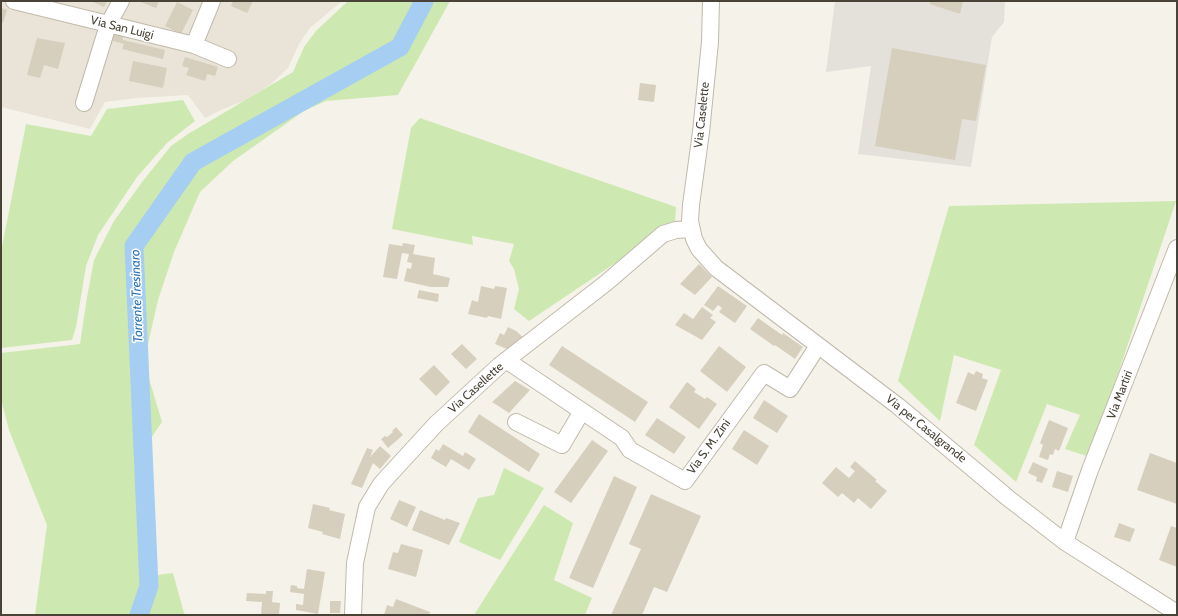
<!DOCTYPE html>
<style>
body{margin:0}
#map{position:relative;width:1178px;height:616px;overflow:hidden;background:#f5f2e9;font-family:Cabin,sans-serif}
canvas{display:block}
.frame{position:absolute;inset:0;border:2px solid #494337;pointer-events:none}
</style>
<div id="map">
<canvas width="1178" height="616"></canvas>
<div class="frame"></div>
</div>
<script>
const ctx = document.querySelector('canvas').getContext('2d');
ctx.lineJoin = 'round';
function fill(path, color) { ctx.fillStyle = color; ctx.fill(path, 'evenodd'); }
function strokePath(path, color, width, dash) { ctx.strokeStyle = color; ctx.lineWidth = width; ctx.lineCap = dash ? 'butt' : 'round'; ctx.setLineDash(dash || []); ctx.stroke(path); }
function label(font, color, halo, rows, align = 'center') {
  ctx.font = font + ' Cabin,sans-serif'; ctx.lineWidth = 3; ctx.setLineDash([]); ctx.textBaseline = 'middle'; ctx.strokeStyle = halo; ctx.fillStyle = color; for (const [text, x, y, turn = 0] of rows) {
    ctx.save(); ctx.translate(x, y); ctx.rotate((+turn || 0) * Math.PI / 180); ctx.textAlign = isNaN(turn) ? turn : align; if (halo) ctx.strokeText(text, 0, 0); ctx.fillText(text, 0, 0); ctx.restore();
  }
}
fill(new Path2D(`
 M1 1H342L310 28 299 44 288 68 271 84 249 99 223 109 205 118 188 95 136 98 105 102 90 129 1 107Z`), '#e9e4d7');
fill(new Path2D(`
 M835 1H1005L1004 22 992 37 971 167 858 154 871 66 826 72Z`), '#e4e1da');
fill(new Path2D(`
 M348 1H450L398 95 326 101 304 111 233 161 200 192 174 252 158 300 144 362 162 422 149 441 157 575 173 573 184 613 186 615H35L47 525 9 430 1 399V353L80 344 87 297 94 260 114 221 142 182 171 146 188 134 293 72 304 47 316 31Z
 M183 100 195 121 167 143 137 177 98 235 86 266 76 327 72 340 1 348V252L26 124 91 136 107 109Z
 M420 118 676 207 675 223 529 321 514 309 519 289 514 269 509 261 514 244 472 236 473 245 392 229 411 128Z
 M1176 201 1090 457 1065 449 1080 415 1047 404 1016 482 974 445 1001 370 954 355 940 421 898 381 949 206Z
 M504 468 544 488 500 560 459 542 478 498 494 495Z
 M544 505 573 523 554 580 592 598 585 615H474Z`), '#cde9b1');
strokePath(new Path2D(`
 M139 615 149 586 134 246 193 162 400 47 424 1`), '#a5cef2', 19);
fill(new Path2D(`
 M91 1H107L104 7Z
 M138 1H159L156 8Z
 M233 1H253L247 13 231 6Z
 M930 1H963L960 14 930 4Z
 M177 2 193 10 181 34 165 26Z
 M1 8 7 10 3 23 1 22Z
 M111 30 123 32V40L165 50 163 59 122 49 124 44 113 41Z
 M37 38 65 43 58 69 44 65 40 78 27 75Z
 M892 48 986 65 976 121 962 119 955 160 875 146Z
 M185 57 218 67 215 76 207 74 205 81 186 75 189 68 182 66Z
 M133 61 167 68 163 88 129 81Z
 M640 83 656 85 654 102 638 100Z
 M403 243 415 245 413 254 435 258 433 274 450 278 448 287H431L404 281 407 268 411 269 412 263 407 262 409 254 402 253 397 279 383 277 389 244 402 246Z
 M699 264 712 277 695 295 680 284Z
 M481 286 494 289 495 286 507 288 501 319 488 316 487 318 468 314 472 300 478 302Z
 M718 286 747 306 735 323 719 312 722 308 718 305 713 311 704 305Z
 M419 290 439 294 438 302 417 298Z
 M702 307 713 315 710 318 716 322 702 340 675 325 684 313 693 319Z
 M758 318 782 335 783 333 803 347 795 359 775 345 774 346 750 329Z
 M508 327 516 331 523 337 507 349 495 344 500 333 504 335Z
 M462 344 477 359 466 369 451 354Z
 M562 346 648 402 635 422 549 365Z
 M719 346 746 367 727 392 700 371Z
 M434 365 450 382 436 396 419 379Z
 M976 371 983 374 982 378 988 380 976 411 956 403 968 372 974 375Z
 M515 381 530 390 509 413 492 402Z
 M687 382 696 389 694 392 705 399 707 397 717 404 699 429 669 407Z
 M764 400 788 416 777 433 753 418Z
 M479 414 540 454 529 472 468 432Z
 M657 418 686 437 674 454 645 435Z
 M1049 420 1068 428 1059 451 1055 449 1053 455 1050 454 1048 460 1039 457 1043 445 1040 443Z
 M396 427 403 435 388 448 381 439 385 436 387 437 393 432 392 431Z
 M744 430 769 446 757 465 732 449Z
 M592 440 608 451 571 503 554 492Z
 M443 444 463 456 465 452 476 459 469 470 451 459 446 467 431 458 436 449 439 451Z
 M380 446 391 456 380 469 373 463 362 488 351 484 367 448 373 450 370 457Z
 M1150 453 1177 463V504L1137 490Z
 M855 461 877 480 875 481 887 491 871 509 858 498 854 503 842 493 838 497 822 483 836 467 849 478 855 471 850 467Z
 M1033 462 1048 469 1042 483 1036 481 1037 477 1028 473Z
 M1057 471 1073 476 1068 492 1052 487Z
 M614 476 637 487 593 588 569 578Z
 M651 494 701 516 667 592 654 587 642 615H611L641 549 629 544Z
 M399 500 416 507 407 527 390 519Z
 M313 504 330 508 329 510 345 514 340 539 322 534 323 532 308 528Z
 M420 510 445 520 446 518 460 523 449 545 412 530Z
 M1119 523 1135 529 1130 542 1114 537Z
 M1171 526 1177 528V567L1159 560Z
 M401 544 423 550 416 577 388 569 393 552 398 553Z
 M307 569 325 572 318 614 296 610V604L303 605 304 594 290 592 291 585 297 586V588L304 589Z
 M266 591H273L272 602 280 603 279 615H261L262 602 246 601 247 593 266 594Z
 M396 599 430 612 429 615H384L387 605 393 607Z
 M330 601H341L340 613H330Z`), '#d7cfbe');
const minor = new Path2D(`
 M14 1 194 45 228 59
 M711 1 710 42 701 132 691 205 690 221 694 239 699 249 716 268 898 406 1008 498 1065 542 1177 613
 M194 45 212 1
 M84 103 108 25 121 1
 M506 360 622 438 630 450 685 481 764 373 790 389 814 352
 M516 422 562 445 582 411
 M1065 542 1090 470 1177 248
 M353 615 355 563 367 507 381 484 436 424 500 365 606 283 663 234 676 230 691 229`);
strokePath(minor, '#c1baab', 18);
strokePath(minor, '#fff', 16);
label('12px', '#494337', '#fff', [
 ["Via San Luigi",122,28,14],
 ["Via Caselette",702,115,-84],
 ["Via Casellette",476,388,-42],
 ["Via Martiri",1120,395,-69],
 ["Via per Casalgrande",926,429,39],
 ["Via S. M. Zini",709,447,-54]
]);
label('italic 13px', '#2d74b7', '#fff', [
 ["Torrente Tresinaro",137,296,-92]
]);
</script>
